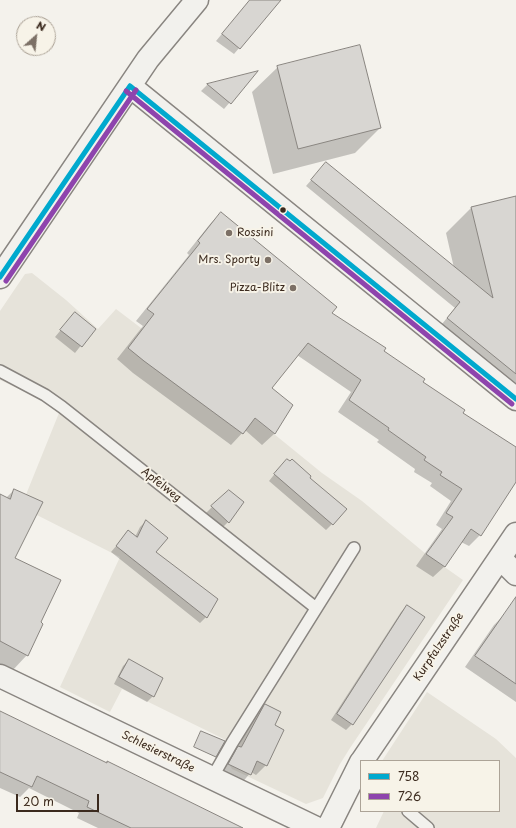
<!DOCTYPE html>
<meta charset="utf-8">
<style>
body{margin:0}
#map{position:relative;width:516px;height:828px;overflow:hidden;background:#f4f2ec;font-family:"Playpen Sans",sans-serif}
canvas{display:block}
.legend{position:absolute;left:360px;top:760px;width:140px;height:52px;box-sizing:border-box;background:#f7f3e8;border:1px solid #aca397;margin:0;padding:5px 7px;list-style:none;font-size:12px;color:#3b2a1e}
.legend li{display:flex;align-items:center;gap:8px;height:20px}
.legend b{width:20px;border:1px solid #aca397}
.north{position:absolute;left:16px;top:16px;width:40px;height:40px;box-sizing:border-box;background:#f7f3e8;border:1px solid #aca397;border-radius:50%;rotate:27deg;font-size:11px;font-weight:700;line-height:16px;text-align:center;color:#3b2a1e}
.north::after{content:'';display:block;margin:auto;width:14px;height:18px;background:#7c7066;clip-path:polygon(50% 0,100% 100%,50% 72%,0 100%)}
.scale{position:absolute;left:16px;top:794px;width:83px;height:18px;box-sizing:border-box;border:2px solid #3b2a1e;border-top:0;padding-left:5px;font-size:12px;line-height:14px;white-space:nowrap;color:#3b2a1e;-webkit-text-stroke:3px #f7f3e8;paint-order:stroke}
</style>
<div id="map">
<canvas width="516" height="828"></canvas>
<ul class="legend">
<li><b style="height:5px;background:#00a9ce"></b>758</li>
<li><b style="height:5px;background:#8e44ad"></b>726</li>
</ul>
<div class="north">N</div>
<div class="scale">20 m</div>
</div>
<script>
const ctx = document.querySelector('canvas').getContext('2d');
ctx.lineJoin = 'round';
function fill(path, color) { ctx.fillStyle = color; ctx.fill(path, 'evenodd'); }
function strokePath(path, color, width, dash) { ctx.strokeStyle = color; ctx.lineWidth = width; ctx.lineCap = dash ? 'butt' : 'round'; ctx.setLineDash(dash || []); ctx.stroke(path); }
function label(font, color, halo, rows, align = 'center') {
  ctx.font = font + ' "Playpen Sans",sans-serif'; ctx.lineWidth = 4; ctx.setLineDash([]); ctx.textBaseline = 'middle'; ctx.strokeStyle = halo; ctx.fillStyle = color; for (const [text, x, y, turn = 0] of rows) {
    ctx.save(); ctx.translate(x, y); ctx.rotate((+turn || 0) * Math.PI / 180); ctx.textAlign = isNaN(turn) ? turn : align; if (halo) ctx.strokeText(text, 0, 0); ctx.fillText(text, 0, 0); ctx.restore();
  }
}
fill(new Path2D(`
 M32 273 66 300 98 329 116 309 183 360 322 473 362 501 426 554 463 580 350 748 340 764 323 798 306 804 232 769 228 763 236 745 122 689 110 712 60 687 120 557 21 507 59 413 38 398 0 380V311L25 274Z
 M427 692 496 739 516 758V828H376L384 811H499V761H382Z`), '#e6e3da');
fill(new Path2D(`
 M250 0H280L234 54 216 41Z
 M278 67 380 128 355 153 273 174 252 92Z
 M255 73 224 109 201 91 207 85Z
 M326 163 454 268 446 233 471 208 516 197V385L442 324 455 308 306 186Z
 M221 213 330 313 383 352 462 414 516 449V481L480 535 469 546 461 542 445 566 433 577 416 566 442 529 436 525 451 501 430 486 432 483 414 472 415 469 377 442 379 440 338 412 351 392 297 355 271 388 292 406 274 434 262 445 245 430 231 445 133 373 117 359 143 326 136 321 189 255 187 253 210 224Z
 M75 313 94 329 75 353 55 337Z
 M281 466 309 478 332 524 326 530 269 481Z
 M14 490V559L40 622 27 655 12 671 0 665V495L6 498Z
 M212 507 228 522 222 528 206 513Z
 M146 521 155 552 217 600 206 617 200 623 111 552 123 538 135 537 140 527Z
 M407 606 352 724 346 730 331 720 401 612Z
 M505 614 516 621V702L465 667 494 625Z
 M129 660 153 696 147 702 114 684 123 666Z
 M265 705 274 726 266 765 256 775 251 772 241 784 220 773 229 757 237 749 255 715Z
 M0 713 106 764 107 762 206 828H98L77 818 79 813 29 788 20 797 0 788Z`), '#0003');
const building = new Path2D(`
 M250 0H281L240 49 222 34Z
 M360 45 381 128 298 149 277 66Z
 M258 71 231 104 207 84Z
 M326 162 493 298 471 207 516 196V374L447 318 460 302 311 180Z
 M221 212 337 307 332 313 386 348 384 351 425 379 423 382 465 410 463 413 516 447V482L481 536 471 529 445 567 426 554 453 517 446 513 462 489 440 475 442 472 424 460 426 457 388 430 389 428 349 400 361 380 308 343 272 388 293 405 275 434 255 418 243 434 144 361 128 348 154 314 147 309 200 243 198 241Z
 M75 312 96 329 82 347 60 330Z
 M287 459 290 461 292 459 311 476 310 478 347 509 333 525 274 474Z
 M14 489 43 502 15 558 61 580 41 622 43 624 28 656 0 641V494L10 499Z
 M229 490 244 502 229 523 211 506Z
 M146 520 168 538 156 552 218 599 207 618 116 546 128 530 137 537Z
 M516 597V684L475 656Z
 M407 605 425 617 353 725 337 714Z
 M129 659 163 678 154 697 119 677Z
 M265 704 281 712 275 725 284 730 267 766 257 761 251 775 228 764 238 746 241 747Z
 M0 711 107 763V761L243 828H131L87 807 89 801 37 776 32 787 0 772Z
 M201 731 225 741 216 757 194 747Z`);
fill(building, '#d8d6d2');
strokePath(building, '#898580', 1);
const lane = new Path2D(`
 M0 371 45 395 62 407 316 608
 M212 778 232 743 354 548
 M408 811 428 828`);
const street = new Path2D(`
 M130 86 516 399
 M0 277 148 59 197 0
 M500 558 516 574
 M0 676 316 828
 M362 761 516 534
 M328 828 361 762`);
strokePath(lane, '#898580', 14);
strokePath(street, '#898580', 25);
strokePath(lane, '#f2f1ed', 11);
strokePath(street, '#f2f1ed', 22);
strokePath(new Path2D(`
 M130 86 516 399
 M0 277 130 86`), '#00a9ce', 5);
strokePath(new Path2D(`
 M126 91 512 404
 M6 281 136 90`), '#8e44ad', 5);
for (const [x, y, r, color] of [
 [283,210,3.5,"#3b2a1e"],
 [229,233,4,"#7c7066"],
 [268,260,4,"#7c7066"],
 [293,288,4,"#7c7066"]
]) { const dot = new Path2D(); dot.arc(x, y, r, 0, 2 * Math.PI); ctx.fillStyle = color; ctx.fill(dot); strokePath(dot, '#f7f3e8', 1.5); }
label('11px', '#3b2a1e', '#f7f3e8', [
 ["Rossini",237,233,"left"],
 ["Mrs. Sporty",260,260],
 ["Pizza-Blitz",285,288]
], 'right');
label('11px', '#3b2a1e', '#f7f3e8', [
 ["Apfelweg",161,485,38],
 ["Kurpfalzstraße",439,647,-56],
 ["Schlesierstraße",158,752,26]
]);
</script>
